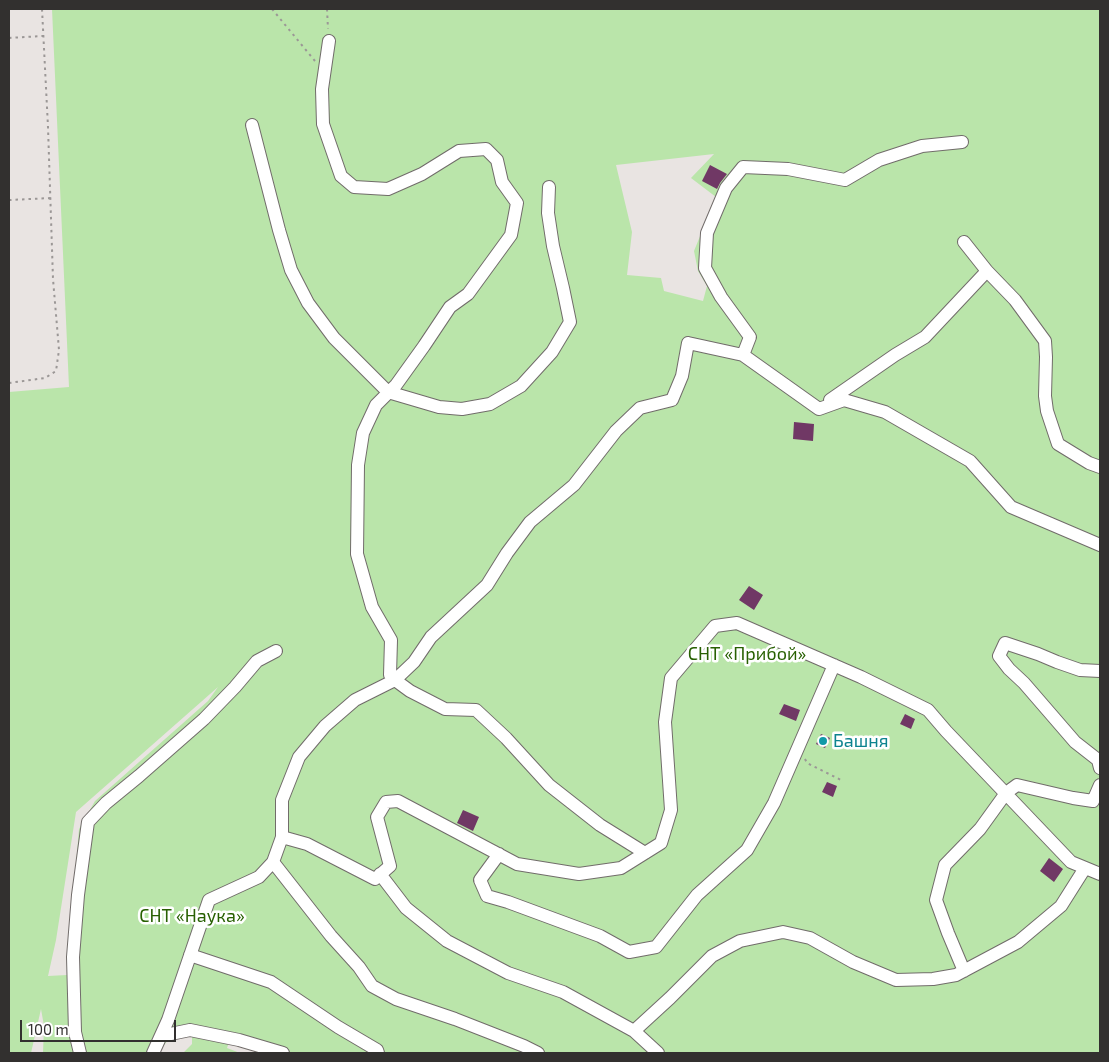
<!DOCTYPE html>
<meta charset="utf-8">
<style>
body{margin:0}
#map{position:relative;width:1109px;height:1062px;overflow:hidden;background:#e9e4e2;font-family:"Exo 2",sans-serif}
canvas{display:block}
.frame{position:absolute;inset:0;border:10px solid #32302f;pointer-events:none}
.scale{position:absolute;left:20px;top:1020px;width:156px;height:22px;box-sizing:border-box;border:2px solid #32302f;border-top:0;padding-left:6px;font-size:15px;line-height:18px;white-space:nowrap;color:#32302f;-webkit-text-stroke:4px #fff;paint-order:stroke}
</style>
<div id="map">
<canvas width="1109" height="1062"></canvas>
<div class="frame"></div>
<div class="scale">100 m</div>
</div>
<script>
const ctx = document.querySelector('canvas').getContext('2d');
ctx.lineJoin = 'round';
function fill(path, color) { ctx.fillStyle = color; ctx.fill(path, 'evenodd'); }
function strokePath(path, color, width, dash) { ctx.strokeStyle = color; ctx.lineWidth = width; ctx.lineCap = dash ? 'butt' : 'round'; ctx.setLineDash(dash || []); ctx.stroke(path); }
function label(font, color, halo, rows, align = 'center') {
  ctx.font = font + ' "Exo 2",sans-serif'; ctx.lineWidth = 5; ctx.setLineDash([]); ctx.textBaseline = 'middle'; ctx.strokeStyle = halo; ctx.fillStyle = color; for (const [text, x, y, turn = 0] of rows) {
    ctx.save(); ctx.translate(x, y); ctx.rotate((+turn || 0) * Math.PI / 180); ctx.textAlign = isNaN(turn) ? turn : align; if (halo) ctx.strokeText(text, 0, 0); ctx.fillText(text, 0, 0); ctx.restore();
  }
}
fill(new Path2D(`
 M52 9H1100V1053H270L229 1042 227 1048 240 1053H183L192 1044V1036L168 1040 158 1053H43L44 1026 41 1009 31 1053H9V392L69 387ZM714 154 691 178 716 197 694 251 698 271 707 286 703 301 664 291 661 278 627 275 632 232 616 165ZM218 687 208 701 95 801 79 829 67 975 48 976 56 940 76 812Z`), '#bae5aa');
fill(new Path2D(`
 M710 165 727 174 720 183 717 189 702 181Z
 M794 422 814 424 813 441 793 439Z
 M749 586 763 595 754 610 739 600Z
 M784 704 800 710 796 721 779 714Z
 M905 714 915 719 911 729 900 724Z
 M821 734 830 738 825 748 816 744Z
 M827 782 837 786 833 797 822 792Z
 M463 810 479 817 473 831 457 823Z
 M1049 858 1063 869 1054 882 1040 871Z`), '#703865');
const minor = new Path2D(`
 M329 41 322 89 323 124 341 176 354 187 388 189 422 174 459 151 486 149 497 160 502 182 517 203 511 235 468 294 450 307 424 346 396 385 376 405 363 433 358 465 357 554 372 607 391 640 390 675 395 680 410 691 445 709 476 710 506 738 549 785 600 825 645 853
 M252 125 279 230 291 270 308 303 334 338 388 392 439 407 462 409 490 404 521 386 552 352 570 322 563 288 553 246 548 213 549 187
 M964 242 987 271 1015 300 1045 341 1046 357 1045 396 1047 411 1058 444 1089 463 1100 467
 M743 355 750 337 721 297 705 268 707 233 726 188 743 167 788 169 845 180 879 160 922 146 962 142
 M830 400 895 355 925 337 987 271
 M1100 671 1080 670 1057 662 1038 654 1005 643 999 656 1009 669 1024 683 1075 742 1098 760 1100 768
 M282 837 307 844 375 879 390 866 377 817 386 802 398 801 517 864 579 874 621 868 661 843 671 810 665 722 671 678 715 626 737 623 861 677 928 710 946 731 1071 862 1100 874
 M499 854 480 880 487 896 508 902 600 936 629 952 656 947 697 895 747 850 774 803 834 665
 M273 862 331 936 359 967 372 986 396 999 455 1019 524 1046 538 1053
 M380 874 406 908 447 941 508 973 563 992 634 1031 658 1053
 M190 955 271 982 338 1027 377 1050 378 1053
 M964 971 948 933 936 900 945 865 980 829 1006 793 1017 785 1073 798 1093 801 1100 785
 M634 1031 670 998 712 956 740 941 783 932 810 938 853 962 896 980 933 979 956 975 1018 942 1061 906 1085 868
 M161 1036 190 1030 239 1040 283 1053
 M80 1053 75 1032 73 957 78 895 88 822 106 803 139 776 204 719 235 687 257 661 276 651
 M153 1053 168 1020 209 900 259 877 273 862 282 837V800L299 757 325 726 355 700 395 680 414 662 431 637 487 585 507 553 530 522 574 485 616 431 640 408 672 400 682 376 688 343 743 355 819 409 844 400 885 412 970 461 1011 507 1100 545`);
strokePath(minor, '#716c6a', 14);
strokePath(new Path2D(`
 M272 9 315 61
 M327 9 328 29
 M9 38 43 36
 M9 200 51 198
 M9 383 45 378 56 371 59 350 53 279 48 127 42 9
 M805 759 807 763 843 781`), '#9b9796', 2, [2.5, 4]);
strokePath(minor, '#fff', 12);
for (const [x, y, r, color] of [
 [823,741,5,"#0f9aa8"]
]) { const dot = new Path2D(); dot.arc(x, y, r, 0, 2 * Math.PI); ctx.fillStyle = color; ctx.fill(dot); strokePath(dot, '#fff', 2); }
label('18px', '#286002', '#fff', [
 ["СНТ «Прибой»",747,654],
 ["СНТ «Наука»",192,916]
]);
label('18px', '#0d838f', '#fff', [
 ["Башня",833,741]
], 'left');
</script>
